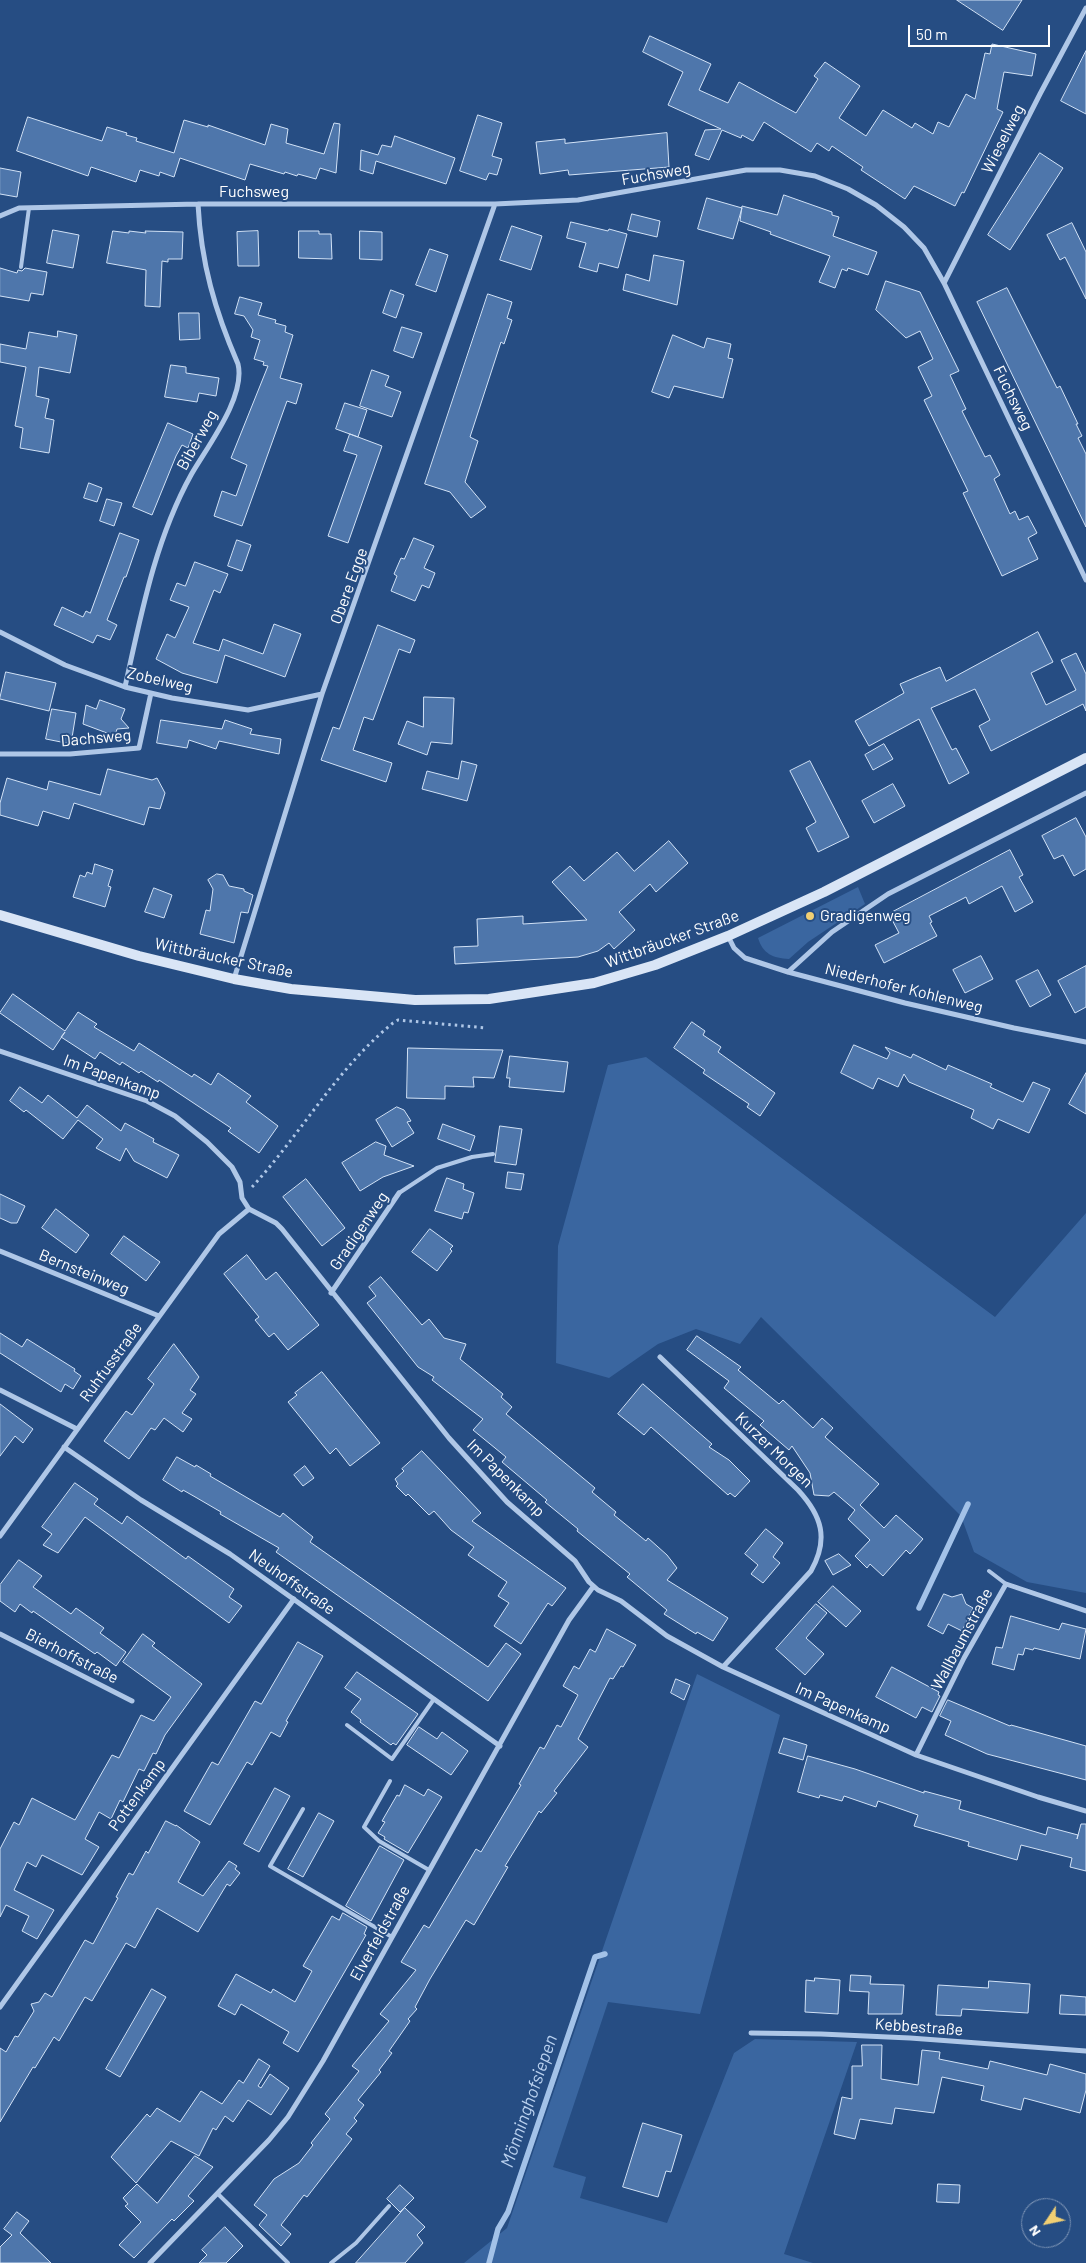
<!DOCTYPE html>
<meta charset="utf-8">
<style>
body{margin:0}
#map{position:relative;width:1086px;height:2263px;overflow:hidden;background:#264d83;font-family:Barlow,sans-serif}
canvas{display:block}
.north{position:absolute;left:1021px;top:2198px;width:50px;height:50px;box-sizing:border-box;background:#264d83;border:1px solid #7d94b5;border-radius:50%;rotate:236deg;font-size:14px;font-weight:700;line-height:20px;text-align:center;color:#fff}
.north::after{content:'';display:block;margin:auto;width:18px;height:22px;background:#f1cf73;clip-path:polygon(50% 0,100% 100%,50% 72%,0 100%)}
.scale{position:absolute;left:908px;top:25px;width:142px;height:22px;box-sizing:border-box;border:2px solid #fff;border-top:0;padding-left:6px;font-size:15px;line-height:18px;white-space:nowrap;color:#fff;-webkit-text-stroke:4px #264d83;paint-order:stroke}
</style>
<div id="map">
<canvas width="1086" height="2263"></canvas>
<div class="north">N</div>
<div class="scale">50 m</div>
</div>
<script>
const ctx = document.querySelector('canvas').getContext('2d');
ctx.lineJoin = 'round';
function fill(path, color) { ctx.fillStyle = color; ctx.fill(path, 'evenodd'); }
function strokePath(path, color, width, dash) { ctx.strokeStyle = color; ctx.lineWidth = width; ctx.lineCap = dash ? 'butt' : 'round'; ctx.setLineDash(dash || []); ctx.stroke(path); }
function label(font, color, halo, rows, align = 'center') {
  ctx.font = font + ' Barlow,sans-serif'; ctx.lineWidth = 4; ctx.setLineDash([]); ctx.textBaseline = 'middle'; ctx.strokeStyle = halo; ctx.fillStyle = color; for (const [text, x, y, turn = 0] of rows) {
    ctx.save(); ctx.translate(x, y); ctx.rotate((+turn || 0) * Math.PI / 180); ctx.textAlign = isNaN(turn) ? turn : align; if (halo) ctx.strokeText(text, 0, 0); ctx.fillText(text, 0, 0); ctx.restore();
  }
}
fill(new Path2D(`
 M858 887 865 904 808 942 789 959C773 958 763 954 758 938Z
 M646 1057 995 1317 1086 1213V1593L1027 1582 974 1552 961 1516 761 1317 740 1344 696 1329 658 1344 609 1378 556 1363 558 1246 608 1065Z
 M697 1674 780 1715 700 2014 608 2002 553 2167 586 2177 580 2198 667 2223 734 2053 755 2039 857 2042 784 2254 813 2263H464L507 2228Z`), '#3a66a0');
strokePath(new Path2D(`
 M919 1608 968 1504
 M489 2263 498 2229 508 2212 595 1957 605 1954`), '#a3c2e8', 5.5);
const building = new Path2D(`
 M957 0H1022L1003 30Z
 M650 36 711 64 699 90 728 103 739 82 796 113 818 79 814 76 825 62 860 86 839 118 866 136 883 110 912 128 915 123 933 134 938 122 949 127 966 94 975 99 985 53 990 54 992 44 1036 54 1032 76 1004 72 997 109 1003 112 964 193 962 192 955 206 914 186 905 199 861 170 863 167 832 146 829 151 817 143 811 152 764 122 753 141 742 135 741 138 722 130 709 160 695 155 705 130 721 129 668 105 683 72 643 52Z
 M1086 51V114L1061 101Z
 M478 115 502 123 492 156 502 159 497 175 489 173 486 180 460 171Z
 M28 117 102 141 107 127 127 133 126 135 137 138 136 141 174 153 184 120 208 127V125L265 145 271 124 288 129 286 143 324 154 334 123 340 124 336 173 320 168 316 179 298 174 297 176 285 172 284 174 250 164 245 180 180 158 174 177 160 172 159 176 140 170 136 182 91 167 88 176 17 151Z
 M667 133 669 167 569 175 568 170 540 174 536 142 565 139V143Z
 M395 136 455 158 446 184 376 161 373 174 360 170 361 150 378 155 382 145 391 147Z
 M1040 153 1063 168 1010 250 988 235Z
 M0 168 21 172 17 197 0 194Z
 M784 195 832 212V215L839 217 833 236 877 252 868 275 848 268 847 271 842 269 835 288 819 282 830 256 770 234 771 232 740 221 742 206 777 215Z
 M707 198 742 208 733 239 698 229Z
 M632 214 660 221 657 237 628 230Z
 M571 222 608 231 609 229 627 234 618 268 599 263 597 272 579 267 586 243 567 238Z
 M1072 223 1086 252V299L1065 257 1060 260 1047 235Z
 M512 226 542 236 531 270 500 260Z
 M53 230 79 235 73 268 47 263Z
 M113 231 129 233V231L146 233 145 231 183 232 182 259H168V262L162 261 160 307 145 306 146 270 107 263Z
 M258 231 259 266H238L237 232Z
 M299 231H319V234H331L332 259 299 258Z
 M360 231 382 232V260L360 259Z
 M430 249 448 255 436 292 416 285Z
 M654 255 684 261 677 305 623 290 626 274 649 281Z
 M0 268 17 273 18 270 22 271 25 268 47 272 43 295 31 293 29 301 0 296Z
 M886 281 920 292 959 371 950 375 966 409 962 411 985 457 990 455 1000 475 994 479 1010 514 1015 511 1019 520 1028 516 1037 533 1028 538 1038 559 1002 576 963 493 968 491 924 400 932 396 918 367 933 359 920 331 906 338 876 310Z
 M1007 288 1057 388 1060 386 1078 424H1076L1082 436 1078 438 1086 454V527L977 302Z
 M391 290 404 295 396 318 383 313Z
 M488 294 512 302 507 318 512 320 504 344 501 342 470 437 478 441 465 482 486 507 471 518 450 492 425 484Z
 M240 297 262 303 258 315 276 320 275 323 286 326 285 332 293 335 280 378 302 384 296 404 287 401 242 526 214 516 222 491 236 496 247 465 231 458 268 366 263 365 264 362 254 359 260 340 251 337 253 330 244 316 235 314Z
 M179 313H199L200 339 180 340Z
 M402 327 422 333 413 358 394 351Z
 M58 331 77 335 70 373 39 367 36 396 49 399 45 418 54 420 49 453 20 448 23 428 15 426 26 367 0 362V344L26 349 29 332 57 337Z
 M673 335 704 348 707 338 731 344 728 358 733 359 723 398 674 386 669 398 652 392Z
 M171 365 186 367V373L219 378 216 396 199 393 197 402 165 397Z
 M372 370 389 376 385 386 401 392 392 417 360 406Z
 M345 403 367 410 358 437 336 429Z
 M168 423 193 434 188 448 182 445 176 456 152 515 133 507Z
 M350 434 382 446 348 543 328 536 357 455 344 451Z
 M89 483 102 488 97 502 84 498Z
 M107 499 122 503 114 526 100 521Z
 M120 533 139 540 126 577H124L107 620 117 625 110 640 97 635 93 643 54 625 62 607 83 617 86 611 90 613Z
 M414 538 434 546 424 568 435 573 429 588 422 585 415 601 391 591 397 576 394 574 401 558 404 559Z
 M237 540 251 545 242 571 228 566Z
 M195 562 228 574 220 593 214 590 193 643 219 651 223 639 263 654 274 624 301 634 285 677 225 655 217 683 182 673 156 659 167 634 175 638 189 607 170 600 177 583 185 586Z
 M378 625 415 640 410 653 399 649 373 720 364 717 353 750 392 763 386 782 321 760 333 727 339 729Z
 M1038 632 1053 662 1031 673 1046 705 1076 690 1061 660 1076 653 1086 674V711L1083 704 991 751 979 726 990 720 975 689 931 708 952 750 956 748 969 773 949 784 919 719 869 746 855 721 904 693 900 684 940 667 946 681Z
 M6 672 56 683 49 711 0 699Z
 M424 697 454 698 452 744 431 742 427 755 398 744 407 721 423 727Z
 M100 700 125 709 121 719 129 728 117 729 115 736 83 724 86 705 96 709Z
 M52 709 76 713 71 744 46 739Z
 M161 720 222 729 225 720 252 729 250 734 281 739 279 754 219 741 216 749 189 740 187 748 157 743Z
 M884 744 893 759 873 770 865 755Z
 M462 761 477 765 467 801 422 789 427 771 458 779Z
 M810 761 849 837 818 852 806 828 816 822 790 771Z
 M108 769 152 780 157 778 165 793 160 809 149 807 144 825 74 803 69 819 43 811 38 826 0 815V803L7 778 47 790 49 781 100 795Z
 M893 784 905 806 874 823 862 801Z
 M1076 818 1086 837V869L1074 876 1063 855 1054 859 1042 836Z
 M669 841 688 863 656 892 650 884 619 912 635 930 614 949 609 943 598 951 578 957 455 964 454 947 478 946 477 919 523 916V924L587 920 552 882 570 866 584 881 617 852 634 871Z
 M1010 850 1023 875 1019 877 1033 902 1015 912 1002 886 969 904 966 897 929 916 932 922 930 923 937 936 884 963 875 945 899 933 889 914Z
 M95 864 113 870 108 886 111 887 105 907 73 897 80 875 85 877 87 872 92 874Z
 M217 874 223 875 229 886 244 889V891L253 895 248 913 241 912 234 943 200 934 206 910 210 911 213 889 208 880Z
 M154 888 172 895 164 918 145 912Z
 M981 956 993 979 965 993 953 970Z
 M1086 966V1007L1075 1013 1058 981Z
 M1038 970 1051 995 1030 1007 1016 981Z
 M13 994 65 1031 78 1012 97 1024 94 1027 134 1051 139 1043 192 1077 194 1074 211 1085 218 1073 251 1096 246 1102 278 1126 259 1153 228 1131 231 1128 159 1080 158 1082 141 1071 139 1073 122 1062 120 1065 100 1052 95 1059 61 1037 65 1032 53 1050 0 1013Z
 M692 1022 705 1031 703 1035 721 1047 718 1052 775 1093 760 1116 747 1107 749 1104 703 1073 705 1070 674 1048Z
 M854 1045 887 1059 890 1053 885 1047 911 1058 913 1054 946 1070 948 1065 992 1084 990 1087 1023 1102 1033 1082 1050 1089 1029 1133 998 1119 993 1129 971 1118 974 1110 909 1082 904 1074 898 1087 878 1078 873 1089 841 1073Z
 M408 1048 451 1049 503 1050 494 1078 473 1077 474 1087 445 1086V1099L407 1098Z
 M510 1056 568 1062 564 1092 509 1087 510 1078H507Z
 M1086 1073V1114L1069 1104Z
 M20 1087 42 1103 48 1095 77 1118 87 1105 121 1131 125 1123 154 1139 153 1142 179 1155 167 1178 134 1161 126 1148 120 1161 96 1148 103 1139 78 1120 63 1139 26 1110 24 1112 10 1101Z
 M397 1107 404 1110 411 1121 407 1122 414 1133 392 1147 376 1120Z
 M443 1124 475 1136 470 1151 438 1139Z
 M500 1126 522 1129 516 1165 495 1162Z
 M376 1142 386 1146 384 1155 414 1166 383 1177 360 1191 342 1163Z
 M508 1172 524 1174 521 1190 506 1188Z
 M447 1178 464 1184 463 1189 474 1193 468 1213 464 1212 462 1219 435 1211Z
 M306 1179 345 1228 322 1246 283 1197Z
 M0 1194 25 1206 17 1223H11L0 1218Z
 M56 1209 89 1235 76 1253 42 1228Z
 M430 1229 453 1246 450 1249 452 1251 437 1271 412 1252Z
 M124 1236 160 1262 146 1281 111 1254Z
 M247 1255 266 1280 276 1272 319 1325 288 1350 274 1333 269 1337 255 1320 259 1317 224 1274Z
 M381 1277 422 1325 429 1319 444 1338 466 1344 460 1359 503 1394 501 1397 512 1407 506 1414 595 1488 592 1492 616 1512 614 1515 646 1541 648 1538 667 1555 677 1568 667 1580 728 1618 713 1641 697 1632 696 1634 664 1614 667 1610 627 1577 630 1574 577 1531 578 1529 545 1502 547 1500 502 1462 506 1457 473 1430 483 1419 432 1380 434 1377 418 1367 367 1303 376 1296 369 1287Z
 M0 1333 22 1347 27 1339 75 1369 74 1371 81 1376 73 1389 65 1384 61 1392 0 1353Z
 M697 1336 741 1367 738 1370 779 1404 783 1400 813 1428 822 1418 833 1428 825 1437 879 1484 860 1505 884 1528 896 1515 923 1539 910 1554 906 1550 883 1576 870 1564 867 1568 855 1556 870 1540 848 1519 855 1510 834 1492 829 1496 814 1495 810 1473 792 1446 789 1450 760 1425 764 1421 724 1388 729 1381 687 1350Z
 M174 1344 199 1377 190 1390 196 1394 182 1413 192 1419 183 1432 164 1418 155 1430 151 1428 129 1459 104 1441 126 1411 132 1415 154 1384 148 1379Z
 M322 1372 380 1443 350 1466 336 1448 330 1454 288 1402 297 1395 295 1393Z
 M643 1384 712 1444 709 1447 729 1460 750 1481 735 1497 730 1493 728 1495 651 1427 644 1435 618 1414Z
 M0 1404 33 1429 23 1443 15 1436 0 1456Z
 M422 1451 481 1513 472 1521 566 1588 552 1606 548 1603 521 1644 494 1626 509 1603 498 1596 507 1582 468 1555 474 1547 451 1530 434 1511 429 1515 408 1494 406 1496 396 1486 398 1484 395 1479 404 1471 402 1469Z
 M177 1457 195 1467 196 1465 211 1474 210 1476 280 1517 283 1513 313 1537 310 1542 488 1667 506 1643 521 1654 488 1701 276 1552 279 1548 220 1514 221 1512 197 1498 183 1490 182 1492 163 1480Z
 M305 1466 314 1478 303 1486 294 1475Z
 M75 1483 98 1499 94 1504 122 1524 127 1516 186 1559 188 1556 234 1589 229 1597 242 1606 229 1623 85 1517 58 1553 43 1545 52 1534 42 1527Z
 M766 1529 783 1543 773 1557 780 1563 763 1583 751 1574 758 1565 745 1554Z
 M839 1554 851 1565 833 1575 825 1561Z
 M19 1560 42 1576 33 1587 71 1614 76 1608 104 1628 100 1633 126 1652 116 1666 97 1652 95 1654 33 1611 32 1613 20 1604 15 1612 0 1601V1585Z
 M833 1586 861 1611 846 1627 818 1602Z
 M944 1594 952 1597 962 1594 966 1604 973 1608 962 1631 948 1624 943 1634 928 1626Z
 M816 1604 827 1613 806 1638 824 1654 805 1675 776 1649Z
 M1011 1616 1059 1630 1062 1623 1086 1629 1080 1659 1034 1648 1033 1650 1025 1648 1023 1655 1018 1654 1014 1670 992 1664 996 1647 1002 1648Z
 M607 1629 636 1645 623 1667 621 1666 613 1679 610 1678 578 1739 588 1747 554 1791 557 1793 541 1813 539 1811 505 1866 508 1867 474 1925 466 1920 430 1979 415 2007 417 2009 408 2019 410 2021 389 2051 392 2053 379 2070 381 2072 358 2100 364 2105 354 2118 357 2121 346 2134 352 2139 307 2197 304 2195 281 2225 291 2234 281 2246 259 2225 267 2215 254 2205 274 2179 299 2163 313 2145 311 2143 330 2119 325 2114 359 2071 352 2066 389 2021 380 2014 416 1970 401 1962 424 1925 429 1928 476 1849 481 1852 521 1785 519 1784 540 1747 544 1749 557 1725 561 1727 578 1695 563 1686 574 1666 579 1669 590 1649 595 1652Z
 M143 1634 155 1643 152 1646 202 1684 165 1735 156 1754 153 1753 144 1771 139 1769 123 1802 120 1800 111 1819 99 1812 85 1839 99 1847 82 1875 42 1855 36 1867 27 1862 14 1890 54 1910 37 1939 22 1931 29 1916 6 1905 0 1917V1849L14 1822 19 1825 32 1798 75 1820 112 1755 119 1758 141 1715 154 1721 171 1697 123 1662Z
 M298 1642 323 1656 286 1721 288 1722 280 1737 271 1732 252 1765 247 1762 210 1825 184 1811 212 1762 218 1765 255 1701 261 1704Z
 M892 1667 939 1692 938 1695 940 1696 932 1712 922 1707 916 1718 876 1697Z
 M357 1672 418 1714 396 1745 393 1743 391 1745 360 1722 361 1720 351 1712 361 1699 345 1688Z
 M676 1679 690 1685 684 1700 671 1693Z
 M948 1700 1010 1726 1011 1725 1086 1746V1780L987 1754 945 1735 951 1721 940 1716Z
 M419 1727 437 1739 442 1732 468 1751 451 1775 407 1745Z
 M784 1738 807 1745 803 1760 779 1753Z
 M808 1756 855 1769 924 1793V1791L961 1801 959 1809 1046 1835 1048 1827 1078 1835 1077 1839 1081 1824H1086V1871L1070 1867 1072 1858 1021 1845 1017 1860 968 1846 969 1842 914 1826 918 1815 878 1801 876 1807 844 1796 842 1801 820 1795 819 1798 798 1792Z
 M405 1785 424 1796 428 1789 442 1797 408 1853 384 1839 385 1837 378 1833 385 1822 382 1821 397 1795 399 1796Z
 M275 1788 290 1796 259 1852 244 1844Z
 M319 1813 334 1821 303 1877 288 1869Z
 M166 1821 176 1826V1825L200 1842 178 1882 203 1896 229 1861 237 1866 235 1869 240 1873 230 1886 227 1884 198 1932 157 1908 135 1948 126 1943 92 2001 85 1997 59 2041 54 2037 35 2068 33 2067 0 2122V2048L6 2052 15 2036 18 2037 34 2011 31 2004 39 2002 45 1993 52 1997 85 1940 93 1944 118 1898 116 1897 129 1873 133 1875 146 1851 148 1853Z
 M380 1846 404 1860 371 1921 346 1906Z
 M343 1913 367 1927 364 1934 366 1935 298 2052 283 2043 289 2032 241 2004 235 2015 218 2006 236 1974 271 1993 273 1989 295 2002 312 1971 303 1966 332 1916 339 1920Z
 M851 1975 871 1976 870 1984 904 1985 902 2014H868L869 1992 850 1991Z
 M815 1978 840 1980 838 2014 805 2012 806 1980 814 1981Z
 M989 1981 1030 1984 1028 2013 962 2009 961 2016 936 2015 938 1985 988 1988Z
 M152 1989 166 1997 120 2077 106 2069Z
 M1061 1995 1086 1997V2015L1060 2014Z
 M862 2045H882L881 2079 918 2085 922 2050 940 2052 939 2059 988 2069 990 2061 1047 2075 1050 2064 1086 2074V2090L1080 2113 1024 2098 1021 2110 981 2100 984 2086 942 2077 934 2113 895 2108 892 2124 860 2119 855 2139 834 2134 842 2097 852 2099V2066H862Z
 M259 2059 270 2066 258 2086 261 2088 270 2074 289 2088 271 2115 248 2100 233 2122 225 2116 216 2130 213 2128 199 2156 171 2141 136 2183 111 2157 147 2114 150 2117 157 2108 180 2122 201 2091 222 2104 239 2080 243 2083Z
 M643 2123 682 2135 671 2172 666 2171 658 2197 623 2187Z
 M195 2156 213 2167 188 2196 194 2201 174 2221 172 2219 134 2258 119 2245 141 2222 125 2206 128 2204 123 2198 137 2184 157 2203Z
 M938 2184 960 2185 959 2203 937 2202Z
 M400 2185 414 2198 400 2212 387 2199Z
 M405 2208 425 2227 417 2235 423 2243 405 2263H356Z
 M17 2212 29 2221 20 2233 51 2263H0V2247L12 2235 4 2229Z
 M225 2227 243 2246 226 2263H199L207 2255 202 2250Z`);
fill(building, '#4e76ab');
strokePath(building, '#d2e2f6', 1);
strokePath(new Path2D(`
 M252 1187C301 1134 337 1068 393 1023L398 1020 487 1028`), '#afc7e7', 3, [2.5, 4]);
strokePath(new Path2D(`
 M21 267 29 208
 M399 1193 437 1168 472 1157 493 1154
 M989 1571 1006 1584
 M347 1725 392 1759 434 1699
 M390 1781 364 1827 379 1841 429 1870
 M303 1809 270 1866 392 1937
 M218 2194 288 2263
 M331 2263 356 2243 389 2206`), '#afc7e7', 4);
strokePath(new Path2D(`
 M0 216 19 208 198 204H495L578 200 746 170H780L815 176 848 189 876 205 904 227 924 248 944 283 1086 580
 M944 283 1040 94 1086 8
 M0 632 65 665 125 687 172 698 248 710 322 694
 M125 687C141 615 155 540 191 475 207 447 246 397 238 364 215 311 201 263 198 204
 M0 754H70L139 748 151 693
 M728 936 734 948 745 958 788 972 905 1003 1014 1028 1086 1042
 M788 972 832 932 888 894 1086 793
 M234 979 322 694 495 204
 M0 1051 147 1101 175 1116 207 1142 232 1167 240 1182 242 1198 249 1209 276 1223 282 1229 449 1438 507 1502 575 1561 589 1582 598 1590 621 1601 667 1636 723 1667 916 1755 1038 1797 1086 1811
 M0 1251 159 1316
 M331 1293 399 1193
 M660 1357 798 1490C822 1516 829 1539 811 1571L723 1667
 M0 1390 77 1429
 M64 1447 141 1500 230 1554 500 1746
 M0 1536 219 1234 249 1209
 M0 1634 132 1701
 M916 1755 964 1658 1006 1584 1086 1611
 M0 2007 294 1599
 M751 2033 821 2034 910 2038 1086 2051
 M150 2263 269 2140 288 2117 323 2061 569 1620 593 1587`), '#afc7e7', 5);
strokePath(new Path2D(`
 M0 915 139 956 234 979 291 989 415 1000 489 999 594 983 655 965 728 936 824 892 1086 758`), '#d9e5f6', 10);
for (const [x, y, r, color] of [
 [810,916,5,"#f1cf73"]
]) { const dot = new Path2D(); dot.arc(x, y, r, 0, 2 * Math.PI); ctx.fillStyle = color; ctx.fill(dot); strokePath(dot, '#264d83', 2); }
label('16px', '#fff', '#264d83', [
 ["Wieselweg",1003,139,-63],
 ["Fuchsweg",656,174,-10],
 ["Fuchsweg",254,192],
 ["Fuchsweg",1013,398,64],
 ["Biberweg",197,440,-61],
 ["Obere Egge",349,586,-70],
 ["Zobelweg",160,680,13],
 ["Dachsweg",96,738,-5],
 ["Wittbräucker Straße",672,939,-20],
 ["Wittbräucker Straße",224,958,12],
 ["Niederhofer Kohlenweg",904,988,14],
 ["Im Papenkamp",112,1077,20],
 ["Gradigenweg",359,1231,-56],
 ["Bernsteinweg",84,1272,22],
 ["Ruhfusstraße",111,1362,-54],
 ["Kurzer Morgen",774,1450,44],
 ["Im Papenkamp",506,1478,45],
 ["Neuhoffstraße",292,1582,35],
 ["Wallbaumstraße",962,1639,-62],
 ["Bierhoffstraße",72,1656,27],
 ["Im Papenkamp",843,1708,24],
 ["Pottenkamp",137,1795,-54],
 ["Elverfeldstraße",380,1933,-61],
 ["Kebbestraße",919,2027,4]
]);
label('16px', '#fff', '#264d83', [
 ["Gradigenweg",820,916]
], 'left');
label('italic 18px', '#bad1ef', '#264d83', [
 ["Mönninghofsiepen",529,2101,-71]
]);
</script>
